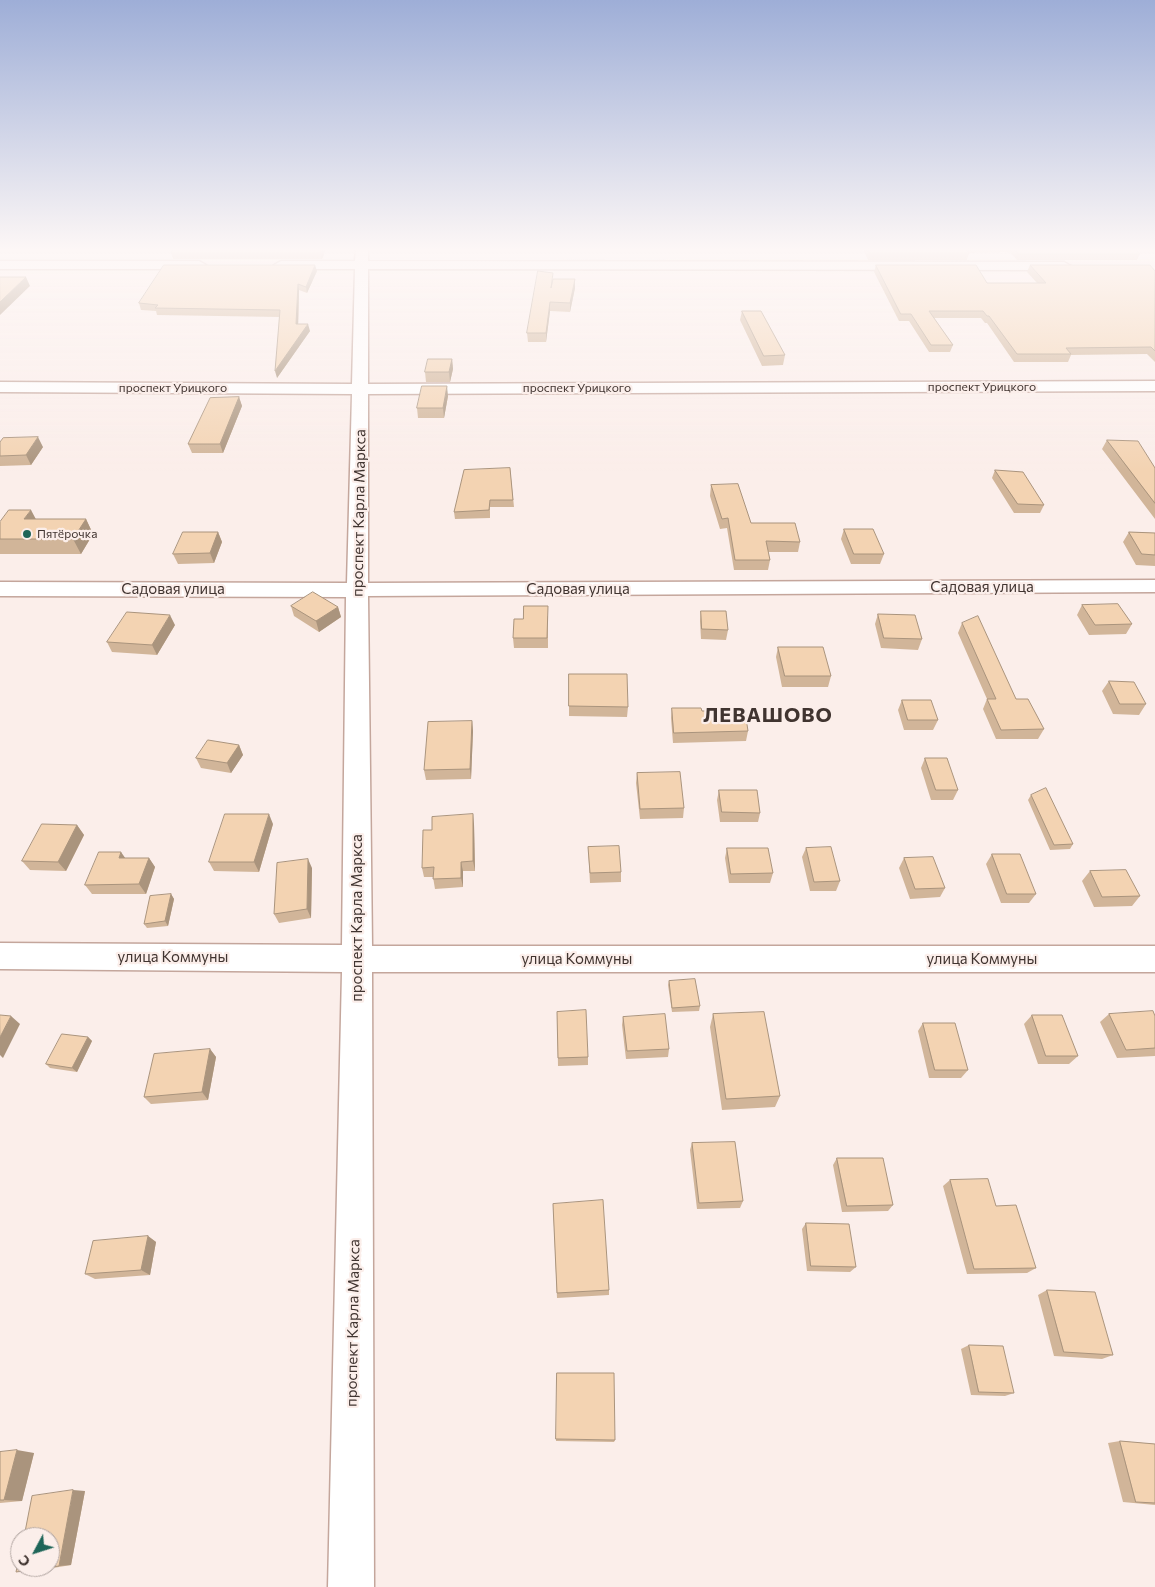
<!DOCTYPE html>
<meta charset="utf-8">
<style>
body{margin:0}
#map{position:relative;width:1155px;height:1587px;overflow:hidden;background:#fbeeea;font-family:Commissioner,sans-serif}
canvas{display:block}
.north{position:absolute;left:10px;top:1527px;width:50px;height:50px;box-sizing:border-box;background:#fbeeea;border:1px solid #b0a4a0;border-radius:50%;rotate:230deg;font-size:14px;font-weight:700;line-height:20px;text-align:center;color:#403430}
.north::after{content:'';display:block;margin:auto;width:18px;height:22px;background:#1e6558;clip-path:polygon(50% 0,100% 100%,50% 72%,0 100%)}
</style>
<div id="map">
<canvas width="1155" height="1587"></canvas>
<div class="north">С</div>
</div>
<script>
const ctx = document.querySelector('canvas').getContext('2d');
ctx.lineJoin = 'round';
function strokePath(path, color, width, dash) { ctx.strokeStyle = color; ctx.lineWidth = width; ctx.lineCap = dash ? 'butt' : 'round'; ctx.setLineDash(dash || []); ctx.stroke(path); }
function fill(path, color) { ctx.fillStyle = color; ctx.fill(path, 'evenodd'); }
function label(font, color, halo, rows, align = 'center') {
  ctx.font = font + ' Commissioner,sans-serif'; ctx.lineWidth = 4.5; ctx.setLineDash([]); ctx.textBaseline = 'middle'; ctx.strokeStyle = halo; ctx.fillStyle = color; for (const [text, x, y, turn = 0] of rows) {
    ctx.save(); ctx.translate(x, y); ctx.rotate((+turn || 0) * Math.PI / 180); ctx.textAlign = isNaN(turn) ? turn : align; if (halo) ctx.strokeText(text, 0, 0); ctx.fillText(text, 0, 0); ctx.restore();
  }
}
const minor = new Path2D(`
 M356 249H368V261L1064 262 1071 266 1064 270 368 269V384L1155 381V391L368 394V583L1155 580V592L368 596 372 946H1155V972H372L374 1587H328L342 972 0 969V943L342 945 346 597 0 596V582L347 583 352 394 0 392V382L352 384 355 269H281L274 265 281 261H355Z
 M0 261H199L206 265 199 269H0Z`);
strokePath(minor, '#c4a69c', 3);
fill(minor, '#fff');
fill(new Path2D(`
 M326 249 322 259H173L171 253Z
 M863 249H1136L1140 254 1137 260H1017L1010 252 969 253 967 260H868Z
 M876 265 987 283H1037L1027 272 1030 265 1155 271V362L1147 354 1071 355 1068 362H1014L987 323H985L981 318H934L953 345 950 352H929L909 321H899L874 272Z
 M317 271 307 293 299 290 298 324 310 331 277 378 279 317 157 315 156 311 141 310 139 303Z
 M575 279V288L570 312 550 311 546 342H528L527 333 553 281Z
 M742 311 785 355 783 365 762 366 740 320Z
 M452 359 453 369 450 382H426L425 372Z
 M448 396 444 418H418L417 408Z
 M239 397 242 406 223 453H192L188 444Z
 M1107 440 1155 468V519L1102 449Z
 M0 442 43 447 31 465 0 466Z
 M510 468 514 507H490V518L455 519 454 512Z
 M995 470 1044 505 1040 513H1014L992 478Z
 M711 485 751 523 800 542 798 552H768L770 560 768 570H734L727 528 720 529 710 496Z
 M36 519H86L93 534 81 554H0V522Z
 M844 529 884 554 880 564H851L841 539Z
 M218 532 222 542 214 563 178 564 173 554Z
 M1129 532 1155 533V566L1136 565 1123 542Z
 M1082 605 1132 624 1126 634 1089 635 1077 615Z
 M291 606 338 607 341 617 319 632 294 616Z
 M701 611 728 630 726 640 701 639 700 621Z
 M878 614 922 639 918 650 881 648 875 624Z
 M548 616V648H514L513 638 523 619Z
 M962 623 1016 699 1044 729 1038 739H996L983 709 987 699 958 633Z
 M175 625 157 655 112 652 107 642Z
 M778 647 831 676 828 687H782L776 657Z
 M569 674 628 707 627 717 569 716Z
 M1109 681 1146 704 1139 715 1113 714 1102 691Z
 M902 700 938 720 933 730H904L898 710Z
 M672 708 702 711 748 731 746 741 673 743 671 718Z
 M472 721 473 731 471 779 426 780 424 770Z
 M239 745 243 755 231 773 201 768 196 758Z
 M925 758 958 790 953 800H931L921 768Z
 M637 773 684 808 683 818 640 819 636 783Z
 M719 790 760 813 758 822H720L717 800Z
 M1031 795 1073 844 1070 849 1050 850 1028 800Z
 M273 824 259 872 214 871 209 862Z
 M474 824 475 871H463V887L435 889 433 877H424L422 868 432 830Z
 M77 825 84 835 66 871 30 870 22 861Z
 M588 847 621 872V882L590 883Z
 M727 848 773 873 770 883H729L725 858Z
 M806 848 840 881 836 891H810L802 857Z
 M992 854 1036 894 1029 903H1001L986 864Z
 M125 858H149L155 867 146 894H92L85 885Z
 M904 858 945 888 940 897 910 899 899 868Z
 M312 868 311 918 279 923 274 914Z
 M1090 871 1140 896 1132 906 1094 907 1082 881Z
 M171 894 174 899 168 926 147 928 144 924Z
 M669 981 700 1006 699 1011 672 1012 668 985Z
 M557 1012 588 1057V1065L558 1066Z
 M713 1014 780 1096 775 1107 722 1110 710 1027Z
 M1109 1014 1155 1016V1056L1117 1058 1100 1022Z
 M1032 1015 1078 1056 1069 1064H1038L1024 1024Z
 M623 1017 669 1049 668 1057 626 1059 622 1025Z
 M923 1023 968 1070 961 1078H929L918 1031Z
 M88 1037 92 1041 77 1072 50 1068 46 1064Z
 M210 1049 216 1057 208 1100 151 1104 144 1097Z
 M692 1143 743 1201 740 1208 697 1209 690 1150Z
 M837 1158 893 1205 888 1211 842 1212 833 1165Z
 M950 1180 996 1206 1036 1268 1027 1273 967 1274 943 1186Z
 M553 1204 609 1290V1295L557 1298Z
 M806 1223 856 1267 850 1272 807 1271 802 1229Z
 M148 1236 156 1242 150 1275 95 1279 85 1274Z
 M1047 1290 1113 1355 1102 1359 1054 1356 1038 1295Z
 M969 1345 1014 1393 1005 1396 971 1395 961 1349Z
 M556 1439 615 1440 614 1442 556 1441Z
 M1120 1441 1155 1444V1505L1123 1502 1108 1443Z
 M0 1452 34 1453 22 1501 0 1503Z
 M85 1491 71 1565 29 1572H16Z`), '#d1b599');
fill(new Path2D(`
 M322 249H326L322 259 320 253Z
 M315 265 317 271 307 293 306 287Z
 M26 277 30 286 0 315V302Z
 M575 279V288L570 312V303Z
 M298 284 299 290 298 331 296 324Z
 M550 302V311L546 342V333Z
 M308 324 310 331 277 378 275 371Z
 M452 359 453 369 450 382 449 372Z
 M447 386 448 396 444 418 443 408Z
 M239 397 242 406 223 453 220 444Z
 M38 437 43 447 31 465 26 455Z
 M31 510 39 525 24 519Z
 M86 519 93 534 81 554 73 539Z
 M218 532 222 542 214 563 210 553Z
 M338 607 341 617 319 632 316 621Z
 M170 615 175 625 157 655 152 645Z
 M472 721 473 731 471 779 470 769Z
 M239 745 243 755 231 773 227 763Z
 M269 814 273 824 259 872 254 862Z
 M473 814 474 824 475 871 473 861Z
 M77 825 84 835 66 871 58 862Z
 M121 852 128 862 119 858Z
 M149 858 155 867 146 894 139 884Z
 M308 859 312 868 311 918 307 909Z
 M461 862 463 871V887L461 878Z
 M171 894 174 899 168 926 165 921Z
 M11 1016 20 1024 3 1058 0 1055V1037Z
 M88 1037 92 1041 77 1072 72 1068Z
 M210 1049 216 1057 208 1100 202 1092Z
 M148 1236 156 1242 150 1275 141 1270Z
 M17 1450 34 1453 22 1501 4 1500Z
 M73 1490 85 1491 71 1565 59 1566Z`), '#aa947d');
const building = new Path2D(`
 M174 249H322L320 253H171Z
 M868 249H966L969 253H870Z
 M1015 249H1136L1140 254H1019Z
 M164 265H315L306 287 298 284 296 324H308L275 371 280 310 155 308 158 305 139 303Z
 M876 265H976L987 283H1046L1030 265H1150L1155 271V351L1151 347 1066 348 1071 354H1017L989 316H987L983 311H929L953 345H931L911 314H901Z
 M538 271 553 273 551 288 553 279H575L570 303 550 302 546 333H527Z
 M0 277H26L0 302Z
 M742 311H761L785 355 764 356Z
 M428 359H452L449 372H425Z
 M422 386H447L443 408H417Z
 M239 397 220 444H188L210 398Z
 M38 437 26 455 0 456V442L3 438Z
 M1107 440 1138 441 1155 468V503Z
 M510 468 513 500H490L489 510 454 512 464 470Z
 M995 470 1023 472 1044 505 1018 504Z
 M738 484 751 523H795L800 542 766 541 770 560H735L728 518 722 519 711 485Z
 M9 510H31L24 519H86L73 539H0V522Z
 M844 529H873L884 554H854Z
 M183 532H218L210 553 173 554Z
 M1129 532 1155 533V555L1142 554Z
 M313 592 338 607 316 621 291 606Z
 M1118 604 1132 624 1095 625 1082 605Z
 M524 606H548L547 638H513L514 619H523Z
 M701 611H726L728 630 702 629Z
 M127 612 170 615 152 645 107 642Z
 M878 614 915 615 922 639 884 638Z
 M978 616 1016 699H1028L1044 729 1001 730 987 699H996L962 623Z
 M778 647H823L831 676H785Z
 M569 674H627L628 707 569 706Z
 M1109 681 1134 682 1146 704H1120Z
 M902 700H931L938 720H908Z
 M672 708H701L702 711H745L748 731 674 733Z
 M472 721 470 769 424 770 428 722Z
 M208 740 239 745 227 763 196 758Z
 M925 758H947L958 790H936Z
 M680 772 684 808 640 809 637 773Z
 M1046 788 1073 844 1054 845 1031 795Z
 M719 790H757L760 813 722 812Z
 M225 814H269L254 862H209Z
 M473 814V861L461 862V878L433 879 434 867 422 868 423 830H432V817Z
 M42 824 77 825 58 862 22 861Z
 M619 846 621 872 590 873 588 847Z
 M831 847 840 881 814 882 806 848Z
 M727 848H768L773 873 731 874Z
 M99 852H121L119 858H149L139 884 85 885Z
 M992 854H1020L1036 894H1007Z
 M933 857 945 888 915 889 904 858Z
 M308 859 307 909 274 914 277 863Z
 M1126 870 1140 896 1102 897 1090 871Z
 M171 894 165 921 144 924 150 896Z
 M695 979 700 1006 672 1008 669 981Z
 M586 1010 588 1057 558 1058 557 1012Z
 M1153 1011 1155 1016V1048L1126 1050 1109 1014Z
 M764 1012 780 1096 726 1099 713 1014Z
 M665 1014 669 1049 627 1051 623 1017Z
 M0 1015 11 1016 0 1037Z
 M1032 1015H1062L1078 1056H1046Z
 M923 1023H955L968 1070H935Z
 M62 1034 88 1037 72 1068 46 1064Z
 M210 1049 202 1092 144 1097 154 1054Z
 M735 1142 743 1201 699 1203 692 1143Z
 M837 1158H883L893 1205 847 1206Z
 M988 1179 996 1206 1016 1205 1036 1268 974 1269 950 1180Z
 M603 1200 609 1290 557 1293 553 1204Z
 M806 1223 849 1224 856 1267 811 1266Z
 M148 1236 141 1270 85 1274 93 1241Z
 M1047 1290 1095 1292 1113 1355 1064 1352Z
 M969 1345 1003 1346 1014 1393 979 1392Z
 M557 1373H614L615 1440 556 1439Z
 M1120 1441 1155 1444V1503L1136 1502Z
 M17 1450 4 1500H0V1452Z
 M73 1490 59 1566 16 1572 20 1554V1567H50V1537H24L32 1496Z`);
fill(building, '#f3d3b2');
strokePath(building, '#aa947d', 1);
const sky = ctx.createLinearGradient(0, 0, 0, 471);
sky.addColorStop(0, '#9eaed7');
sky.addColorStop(0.53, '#fdf7f6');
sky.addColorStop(1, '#fdf7f600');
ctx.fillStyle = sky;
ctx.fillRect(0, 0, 1155, 471);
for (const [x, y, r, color] of [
 [27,534,5,"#1e6558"]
]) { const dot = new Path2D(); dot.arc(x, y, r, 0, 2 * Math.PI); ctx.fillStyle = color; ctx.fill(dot); strokePath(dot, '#fbeeea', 2); }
label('12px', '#403430', '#fbeeea', [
 ["проспект Урицкого",982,387],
 ["проспект Урицкого",173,388],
 ["проспект Урицкого",577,388]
]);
label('12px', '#403430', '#fbeeea', [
 ["Пятёрочка",37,534]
], 'left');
label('15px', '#403430', '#fbeeea', [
 ["проспект Карла Маркса",359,513,-89],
 ["Садовая улица",982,587],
 ["Садовая улица",173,589],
 ["Садовая улица",578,589],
 ["проспект Карла Маркса",357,918,-90],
 ["улица Коммуны",173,957],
 ["улица Коммуны",577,959],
 ["улица Коммуны",982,959],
 ["проспект Карла Маркса",353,1323,-89]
]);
ctx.letterSpacing = '1px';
label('bold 20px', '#403430', '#fbeeea', [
 ["ЛЕВАШОВО",768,715]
]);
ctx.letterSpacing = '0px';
</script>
